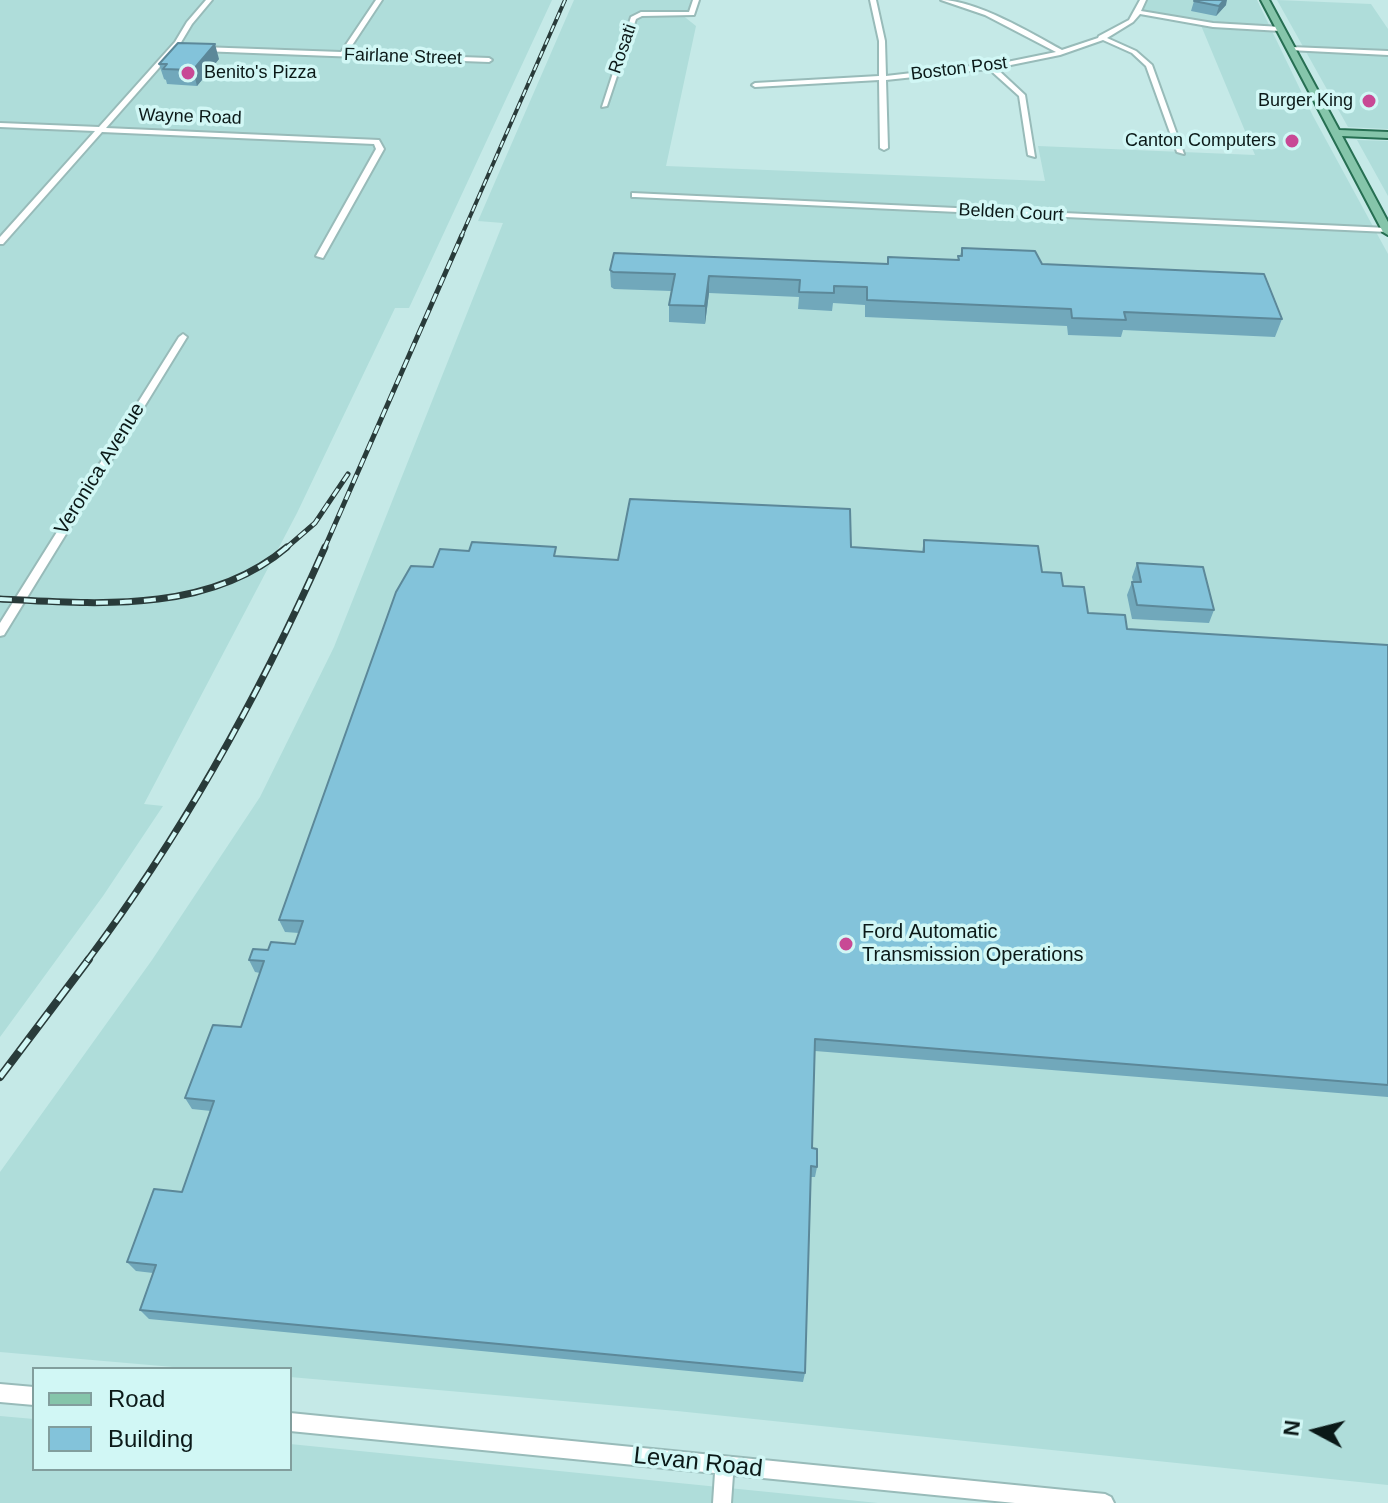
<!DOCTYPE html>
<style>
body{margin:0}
#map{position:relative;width:1388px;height:1503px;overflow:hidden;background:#c5e9e7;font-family:Arial,sans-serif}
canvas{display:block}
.legend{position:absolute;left:32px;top:1367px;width:260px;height:104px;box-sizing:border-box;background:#d1f7f5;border:2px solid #829e9d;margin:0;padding:10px 14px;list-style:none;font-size:24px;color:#0b1918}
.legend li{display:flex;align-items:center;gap:16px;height:40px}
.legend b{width:40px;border:2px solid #829e9d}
.north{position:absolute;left:1276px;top:1391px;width:80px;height:80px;-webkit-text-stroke:6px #d1f7f5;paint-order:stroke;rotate:277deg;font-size:22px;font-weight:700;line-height:32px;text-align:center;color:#0b1918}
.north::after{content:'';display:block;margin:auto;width:28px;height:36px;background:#0b1918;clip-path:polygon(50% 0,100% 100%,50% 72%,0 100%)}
</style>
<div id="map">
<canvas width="1388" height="1503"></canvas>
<ul class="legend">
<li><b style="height:10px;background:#85c5aa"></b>Road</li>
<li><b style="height:22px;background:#83c3da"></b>Building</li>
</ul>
<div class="north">N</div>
</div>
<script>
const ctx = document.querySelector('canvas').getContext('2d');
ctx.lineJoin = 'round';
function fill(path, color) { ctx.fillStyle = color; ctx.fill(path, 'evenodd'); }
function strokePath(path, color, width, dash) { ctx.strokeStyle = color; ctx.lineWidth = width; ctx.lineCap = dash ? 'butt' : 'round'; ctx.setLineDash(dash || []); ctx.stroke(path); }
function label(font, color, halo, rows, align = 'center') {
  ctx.font = font + ' Arial,sans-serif'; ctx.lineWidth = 7; ctx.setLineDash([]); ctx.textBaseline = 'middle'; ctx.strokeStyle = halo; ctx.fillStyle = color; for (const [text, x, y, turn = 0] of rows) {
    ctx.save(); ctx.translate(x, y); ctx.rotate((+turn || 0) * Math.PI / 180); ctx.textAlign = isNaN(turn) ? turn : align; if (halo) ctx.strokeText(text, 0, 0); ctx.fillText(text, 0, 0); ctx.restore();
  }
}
fill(new Path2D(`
 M0 0H552L409 308H395L297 513 144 804 163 806 103 896 0 1037Z
 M574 0H691L688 11 681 14 696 26 666 166 1045 181 1038 146 1255 155 1200 23 1147 13 1141 8 1145 0H1257L1313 116 1388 254V1485L677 1411 290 1377V1369H196L0 1352V1172L152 960 260 797 334 647 503 223 478 221Z
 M1277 0 1371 4 1388 29V129L1348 127Z
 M1357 140 1388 141V196Z
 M0 1416 34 1419V1469H290V1444L878 1503H0Z`), '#afddda');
const minor = new Path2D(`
 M206 0H212L192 24 180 44 106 128 379 140 384 149 323 258 316 256 376 149 374 144 102 132 3 244H0V237L95 131 0 127V123L99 127 175 42 187 22Z
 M376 0H382L347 53 489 58 492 60 489 62 201 51 198 49 201 47 341 52Z
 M693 0H699L694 15 642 16 636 19 607 106 602 107 631 17 641 12H689Z
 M870 0H876L885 41 886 76 1007 62 1056 52 985 15 941 0C976 0 1031 33 1062 50L1098 38 1099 36 1129 20 1140 0H1146L1141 11 1213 23 1281 27 1284 29 1281 31 1213 27 1140 14 1133 22 1107 38 1136 51 1152 65 1184 154 1177 152 1146 66 1132 53 1103 40 1060 55 996 68 1025 95 1035 157 1028 155 1019 96 989 69 886 80 888 148 884 150 880 148 879 80 755 87 752 85 755 83 879 76V41Z
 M1291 47 1388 51V55L1289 50 1288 49Z
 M632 193 1387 228 1388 232 635 197H632Z
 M183 334 187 337 4 635 0 636V623L179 337Z
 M0 1384 34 1387V1405L0 1402Z
 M290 1413 1105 1494 1111 1497 1114 1503H1015L733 1475 731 1503H713L715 1473 290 1431Z`);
const major = new Path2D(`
 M1261 0H1269L1339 130 1388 132V138L1342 136 1388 222V235L1383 232Z`);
strokePath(minor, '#98bbb9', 4);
strokePath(major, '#266f52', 4);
fill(minor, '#fff');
fill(major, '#85c5aa');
const railFar3 = new Path2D(`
 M461 237 565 0`);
const railFar2 = new Path2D(`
 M285 549 315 523 348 474
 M324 549 462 235`);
const railFar1 = new Path2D(`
 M0 599C97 604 208 614 287 547
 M87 961C184 832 260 694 325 547`);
const rail = new Path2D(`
 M0 1077 89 959`);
strokePath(railFar3, '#293b3a', 4);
strokePath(railFar2, '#293b3a', 5);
strokePath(railFar1, '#293b3a', 7);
strokePath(rail, '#293b3a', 8);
strokePath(railFar3, '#d1f7f5', 2, [7]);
strokePath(railFar2, '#d1f7f5', 3, [9]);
strokePath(railFar1, '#d1f7f5', 4, [12]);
strokePath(rail, '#d1f7f5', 5, [16]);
fill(new Path2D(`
 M1194 1 1226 5 1216 16 1191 11Z
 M219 59 197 86 167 84 166 80 164 79 159 64Z
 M962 248 1042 264 1282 319 1275 337 1123 330 1121 337 1068 335 1067 326 865 317V305L833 303 832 311 798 309 799 297 709 293 705 324 669 322V305L671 291 614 289 611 287 610 270 887 264 888 257 958 260V256H960Z
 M924 540 1042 572 1063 586 1088 613 1127 629 1388 645V1097L815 1051 812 1148 817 1167 815 1177H811L805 1373 803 1382 149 1319 140 1310 153 1273 136 1271 127 1262 182 1192 211 1111 192 1109 185 1098 241 1027 260 973 255 972 249 960 268 950 295 944 299 933 285 932 279 920 433 567 469 551 618 560 851 547 922 552Z
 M1137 563 1214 610 1209 623 1132 619 1127 595 1132 582H1133L1132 577Z`), '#71a8bb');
fill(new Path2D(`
 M1224 0H1227L1226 5 1216 16 1219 6Z
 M215 44 219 59 197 86 193 70Z
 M709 276V293L705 324V306Z`), '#5c8899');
const building = new Path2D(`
 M1195 0H1224L1219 6 1194 1Z
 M178 43 215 44 193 70 163 69 167 64H159Z
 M962 248 1035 251 1042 264 1264 274 1282 319 1124 312 1126 320 1072 318 1071 309 867 300V287L834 286V293L799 292 800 280 709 276 705 306 669 305 675 274 613 272 610 270 614 253 888 264V257L959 260 958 256H962Z
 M630 499 850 509 851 547 924 552V540L1038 546 1042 572 1061 573 1063 586 1084 587 1088 613 1125 615 1127 629 1388 645V1085L815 1039 812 1148 817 1149V1167L811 1166 805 1373 140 1310 156 1265 127 1262 154 1189 182 1192 214 1101 185 1098 213 1025 241 1027 264 961 249 960 253 949 268 950 271 942 295 944 303 921 279 920 396 592 411 566 433 567 440 549 469 551 472 542 556 547 554 556 618 560Z
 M1137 563 1203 567 1214 610 1137 605 1132 582H1141Z`);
fill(building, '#83c3da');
strokePath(building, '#5c8899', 2);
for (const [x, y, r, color] of [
 [188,73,8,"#c84995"],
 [1369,101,8,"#c84995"],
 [1292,141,8,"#c84995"],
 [846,944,8,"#c84995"]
]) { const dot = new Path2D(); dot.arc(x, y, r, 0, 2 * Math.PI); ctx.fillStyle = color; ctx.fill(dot); strokePath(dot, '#d1f7f5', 3); }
label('18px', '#0b1918', '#d1f7f5', [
 ["Rosati",623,49,-71],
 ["Fairlane Street",403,57,2],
 ["Boston Post",959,69,-7],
 ["Wayne Road",190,117,2],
 ["Belden Court",1011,213,3]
]);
label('18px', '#0b1918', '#d1f7f5', [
 ["Benito's Pizza",204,73,"left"],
 ["Burger King",1353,101],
 ["Canton Computers",1276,141]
], 'right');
label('20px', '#0b1918', '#d1f7f5', [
 ["Veronica Avenue",100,469,-58]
]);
label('20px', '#0b1918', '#d1f7f5', [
 ["Ford Automatic",862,932],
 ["Transmission Operations",862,955]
], 'left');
label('24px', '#0b1918', '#d1f7f5', [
 ["Levan Road",698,1463,6]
]);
</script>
